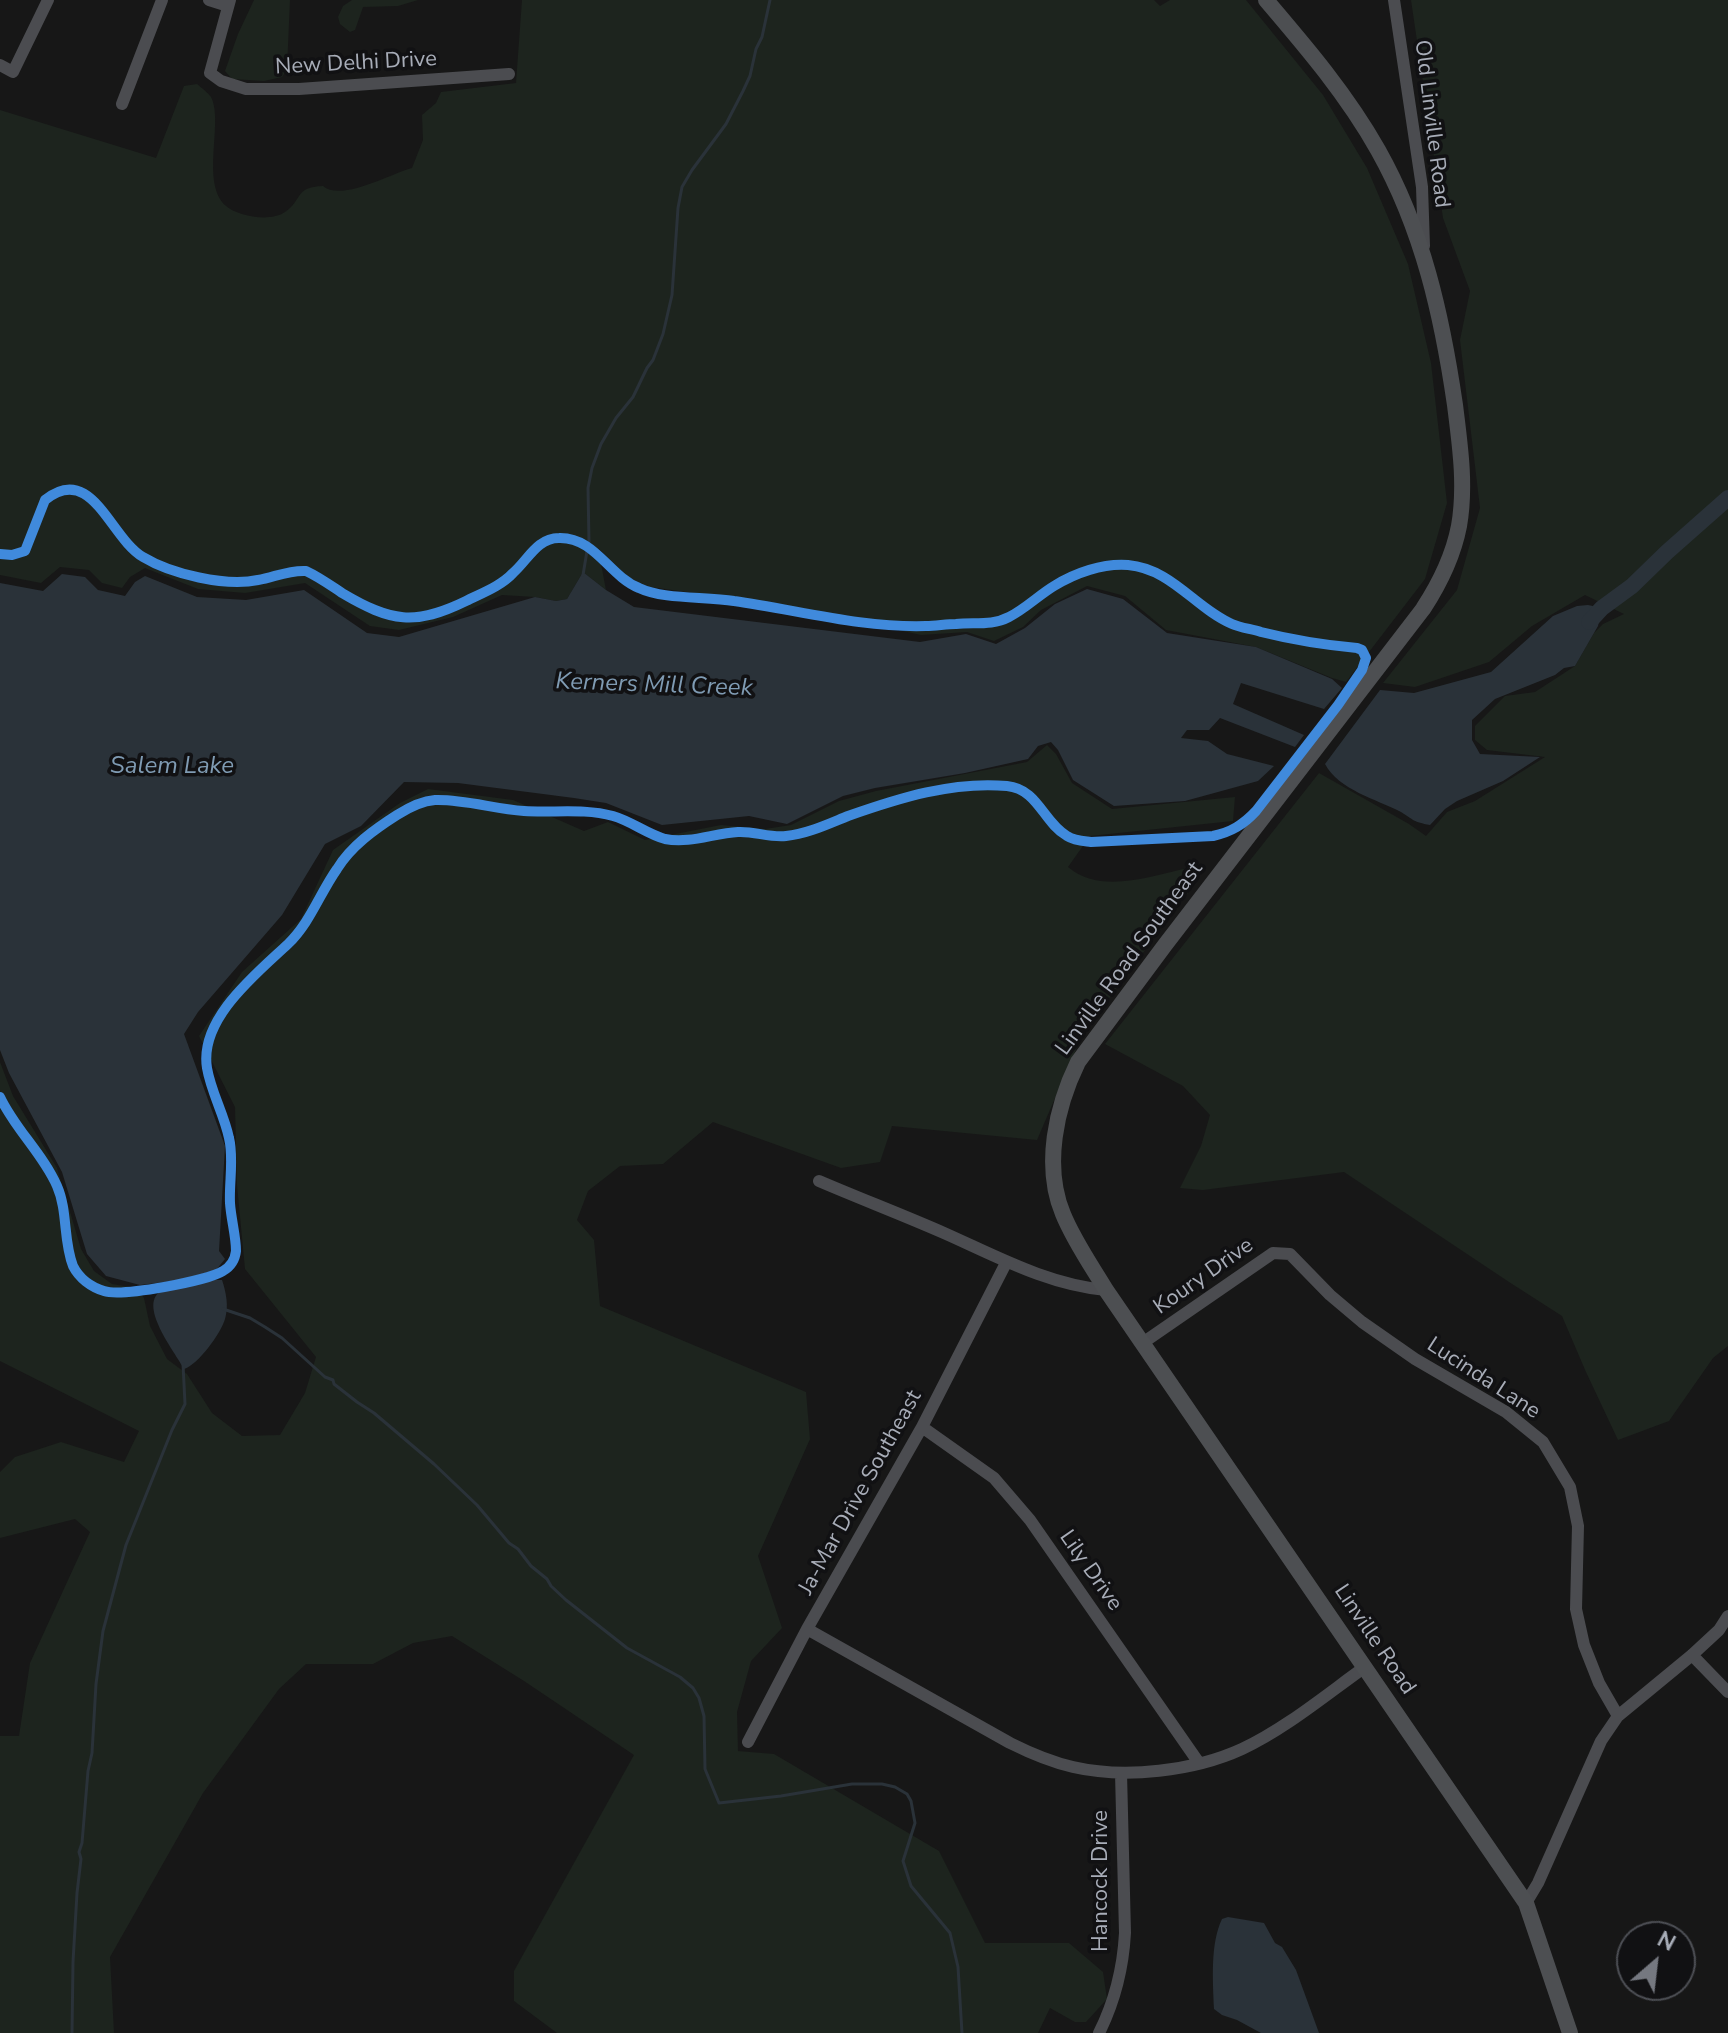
<!DOCTYPE html>
<style>
body{margin:0}
#map{position:relative;width:1728px;height:2033px;overflow:hidden;background:#171717;font-family:"Nunito Sans",sans-serif}
canvas{display:block}
.north{position:absolute;left:1616px;top:1921px;width:80px;height:80px;box-sizing:border-box;background:#111113;border:2px solid #4d4f55;border-radius:50%;rotate:28deg;font-size:22px;font-weight:700;line-height:32px;text-align:center;color:#a8adb8}
.north::after{content:'';display:block;margin:auto;width:28px;height:36px;background:#757880;clip-path:polygon(50% 0,100% 100%,50% 72%,0 100%)}
</style>
<div id="map">
<canvas width="1728" height="2033"></canvas>
<div class="north">N</div>
</div>
<script>
const ctx = document.querySelector('canvas').getContext('2d');
ctx.lineJoin = 'round';
function fill(path, color) { ctx.fillStyle = color; ctx.fill(path, 'evenodd'); }
function strokePath(path, color, width, dash) { ctx.strokeStyle = color; ctx.lineWidth = width; ctx.lineCap = dash ? 'butt' : 'round'; ctx.setLineDash(dash || []); ctx.stroke(path); }
function label(font, color, halo, rows, align = 'center') {
  ctx.font = font + ' "Nunito Sans",sans-serif'; ctx.lineWidth = 7; ctx.setLineDash([]); ctx.textBaseline = 'middle'; ctx.strokeStyle = halo; ctx.fillStyle = color; for (const [text, x, y, turn = 0] of rows) {
    ctx.save(); ctx.translate(x, y); ctx.rotate((+turn || 0) * Math.PI / 180); ctx.textAlign = isNaN(turn) ? turn : align; if (halo) ctx.strokeText(text, 0, 0); ctx.fillText(text, 0, 0); ctx.restore();
  }
}
fill(new Path2D(`
 M254 0H290L287 69 282 77 264 81 232 79 225 71 238 34Z
 M352 0H418L398 6 363 7 355 30 350 32 340 24 338 17 343 6Z
 M522 0H1154L1160 6 1170 0H1246L1323 95 1367 168 1408 264 1431 363 1447 503 1425 579 1346 682 1332 678 1256 647 1166 630 1125 596 1087 586 1041 610 1023 627 994 641 967 632 921 635 788 606 643 586 628 577 598 548 606 590 583 572 567 599 556 601 535 597 502 595 453 617 399 630 370 626 305 583 245 593 198 589 145 568 130 577 122 588 102 583 89 570 60 567 41 583 0 575V110L156 158 184 86 197 84C202 88 208 93 211 97 224 122 200 183 226 206 239 217 271 222 285 212 303 200 294 187 323 186 341 202 390 174 412 168L423 140 422 115 436 103 441 92 516 83Z
 M1411 0H1728V1346L1713 1358 1669 1421 1618 1440 1586 1372 1562 1316 1509 1282 1344 1172 1203 1190 1180 1188 1201 1146 1210 1115 1183 1086 1105 1044 1319 773 1409 824 1426 836 1447 812 1475 801 1545 757 1487 750 1475 740V726L1505 696 1535 692 1575 666 1594 633 1603 624 1624 614 1585 595 1532 626 1489 662 1415 687 1383 683 1457 590 1480 508 1460 340 1470 291 1443 218Z
 M1047 745 1056 754 1072 783 1112 809 1235 797 1233 821 1090 836 1068 867C1101 895 1150 876 1188 868L1199 878 1083 1033 1037 1140 892 1126 880 1162 841 1168 713 1122 663 1164 620 1166 588 1191 577 1220 594 1240 600 1306 806 1392 810 1439 758 1556 782 1628 751 1661 737 1712 738 1751 774 1754 939 1851 985 1943H1069L1103 1972 1107 1999 1086 2022H1075L1050 2008 1038 2033H557L514 2001V1971L634 1755 524 1681 452 1636 413 1643 373 1664H306L279 1689 203 1793 110 1957 114 2033H0V1736H19L30 1663 90 1532 75 1519 0 1538V1472L15 1457 61 1442 124 1462 139 1431 0 1361V1062L13 1096 57 1168 81 1249 94 1271 112 1284 136 1288 144 1298 150 1326 167 1359 187 1374 212 1413 242 1436 280 1435 305 1393 316 1357 245 1269 237 1185 235 1107 199 1036 242 972 301 919 333 850 400 803 428 789 513 800 584 831 608 822 645 840 721 825 765 829 791 825 839 801 876 791 1027 762Z`), '#1d241e');
fill(new Path2D(`
 M583 572 606 590 634 607 920 642 966 634 996 644 1025 628 1055 604 1087 589 1123 599 1167 633 1256 647 1332 679 1342 688 1324 709 1241 683 1233 704 1304 735 1295 747 1220 718 1209 730H1187L1181 738 1208 741 1227 754 1274 766 1258 781 1185 801 1114 806 1073 780 1058 750 1051 742 1038 746 1028 759 965 773 875 788 843 796 787 824 749 816 662 825 606 803 574 798 458 783 404 782 361 826 325 844 282 915 198 1012 184 1034 225 1146 219 1251 225 1259 216 1270 181 1280 140 1285 106 1276 87 1254 62 1172 9 1073 0 1050V583L43 591 62 574 85 577 98 590 125 596 135 582 145 576 197 597 246 600 304 590 367 633 399 637 535 597 556 601 567 599Z
 M1588 605 1602 608 1598 626 1575 666 1564 668 1555 675 1495 699 1472 720V740L1480 754 1540 757 1503 781 1457 801 1445 809 1430 825C1413 822 1414 820 1401 812 1376 799 1339 790 1325 764L1380 690 1414 693 1491 672 1553 616 1577 606Z
 M212 1280H222C226 1292 229 1306 225 1319 221 1333 198 1365 184 1369 176 1353 135 1303 163 1290Z
 M1228 1917 1264 1923 1275 1943 1282 1947 1296 1970 1319 2033H1261L1237 2020 1222 2015 1214 2009C1213 1981 1210 1944 1222 1919Z`), '#2a3239');
strokePath(new Path2D(`
 M589 542 588 488 592 468 601 444 616 418 633 397 647 368 653 360 663 334 672 295 678 208 682 187 692 170 726 124 743 91 750 76 756 49 762 37 770 0
 M583 575 587 551
 M223 1309 250 1318 265 1327 282 1338 325 1377 333 1380 334 1384 357 1402 374 1413 434 1464 477 1505 509 1543 518 1549 531 1566 547 1579 551 1586 566 1600 627 1648 680 1677 693 1688 699 1698 704 1716 705 1769 719 1803 781 1796 852 1784H882L895 1787 907 1794 911 1801 915 1823 903 1861 911 1886 950 1933 958 1967 962 2033
 M72 2033 73 1962 77 1893 81 1859 79 1852 82 1843 88 1771 92 1753 96 1684 103 1631 126 1545 172 1430 185 1404 183 1364`), '#2a3239', 3);
strokePath(new Path2D(`
 M1589 622 1602 608 1632 586 1667 552 1728 498`), '#2a3239', 16);
strokePath(new Path2D(`
 M209 0 228 6
 M230 0 210 73 221 81 246 89H299L509 74
 M1394 0 1422 187 1424 246
 M0 65 13 72 48 0
 M122 104 162 0
 M819 1181C861 1199 903 1215 944 1233 996 1256 1048 1285 1106 1290
 M1144 1342 1273 1253 1290 1254 1330 1295 1362 1322 1415 1359 1506 1412 1543 1442 1570 1487 1578 1526 1576 1609 1584 1645 1599 1683 1618 1716
 M922 1427 994 1478 1030 1520 1199 1763
 M807 1629 1010 1743C1030 1753 1051 1762 1073 1767 1125 1779 1194 1771 1242 1749 1285 1729 1327 1694 1365 1667
 M1692 1655 1728 1692
 M748 1742 807 1629 922 1427 1006 1263
 M1526 1903 1538 1883 1601 1741 1618 1716 1692 1655 1719 1630 1728 1616
 M1099 2033C1115 2001 1123 1969 1125 1933L1121 1773`), '#4b4c50', 12);
strokePath(new Path2D(`
 M1266 0C1307 48 1347 95 1378 150 1423 230 1442 316 1455 405 1460 445 1466 486 1459 526 1453 557 1440 583 1423 609L1165 945 1078 1062C1056 1107 1043 1166 1063 1214 1074 1241 1091 1265 1106 1290L1526 1903 1570 2033`), '#4d4f52', 16);
strokePath(new Path2D(`
 M0 554 12 555 25 551 45 500C92 462 110 538 143 557 171 574 226 587 258 580 275 577 288 570 306 571 319 577 330 585 342 593 391 622 415 626 466 601 482 593 501 586 513 573 528 560 537 538 559 538 595 537 609 576 639 588 664 600 706 596 734 601 798 610 861 628 926 626 936 626 946 624 956 624 974 622 992 626 1009 617 1025 609 1039 595 1054 586 1075 573 1103 563 1128 565 1172 569 1195 608 1232 624 1241 628 1252 629 1261 632 1293 640 1324 645 1357 648L1362 650 1366 658 1362 670 1338 705 1256 811C1243 825 1231 832 1213 836L1091 842C1083 841 1075 841 1067 836 1043 822 1038 789 1007 786 953 781 899 798 848 816 828 824 807 834 786 836 770 838 754 831 738 832 714 833 690 844 665 839 647 834 631 821 613 816 584 808 553 813 524 811 494 809 464 799 435 800 422 801 408 808 397 815 375 829 351 846 337 869 320 893 310 923 288 944 256 974 199 1019 207 1068 211 1092 224 1114 229 1138 234 1158 229 1182 230 1203 231 1219 236 1236 236 1251 235 1260 230 1267 223 1271 207 1281 122 1297 104 1291 91 1287 79 1278 73 1266 63 1241 68 1211 57 1186 43 1154 15 1129 0 1097`), '#408adc', 10);
label('22px', '#a8adb8', '#111113', [
 ["New Delhi Drive",356,64,-3],
 ["Old Linville Road",1431,124,83],
 ["Linville Road Southeast",1130,959,-54],
 ["Koury Drive",1204,1277,-35],
 ["Lucinda Lane",1483,1379,33],
 ["Ja-Mar Drive Southeast",861,1493,-61],
 ["Lily Drive",1090,1571,55],
 ["Linville Road",1374,1640,56],
 ["Hancock Drive",1102,1881,-90]
]);
label('italic 24px', '#7f9bb3', '#111113', [
 ["Kerners Mill Creek",654,686,2],
 ["Salem Lake",172,767]
]);
</script>
